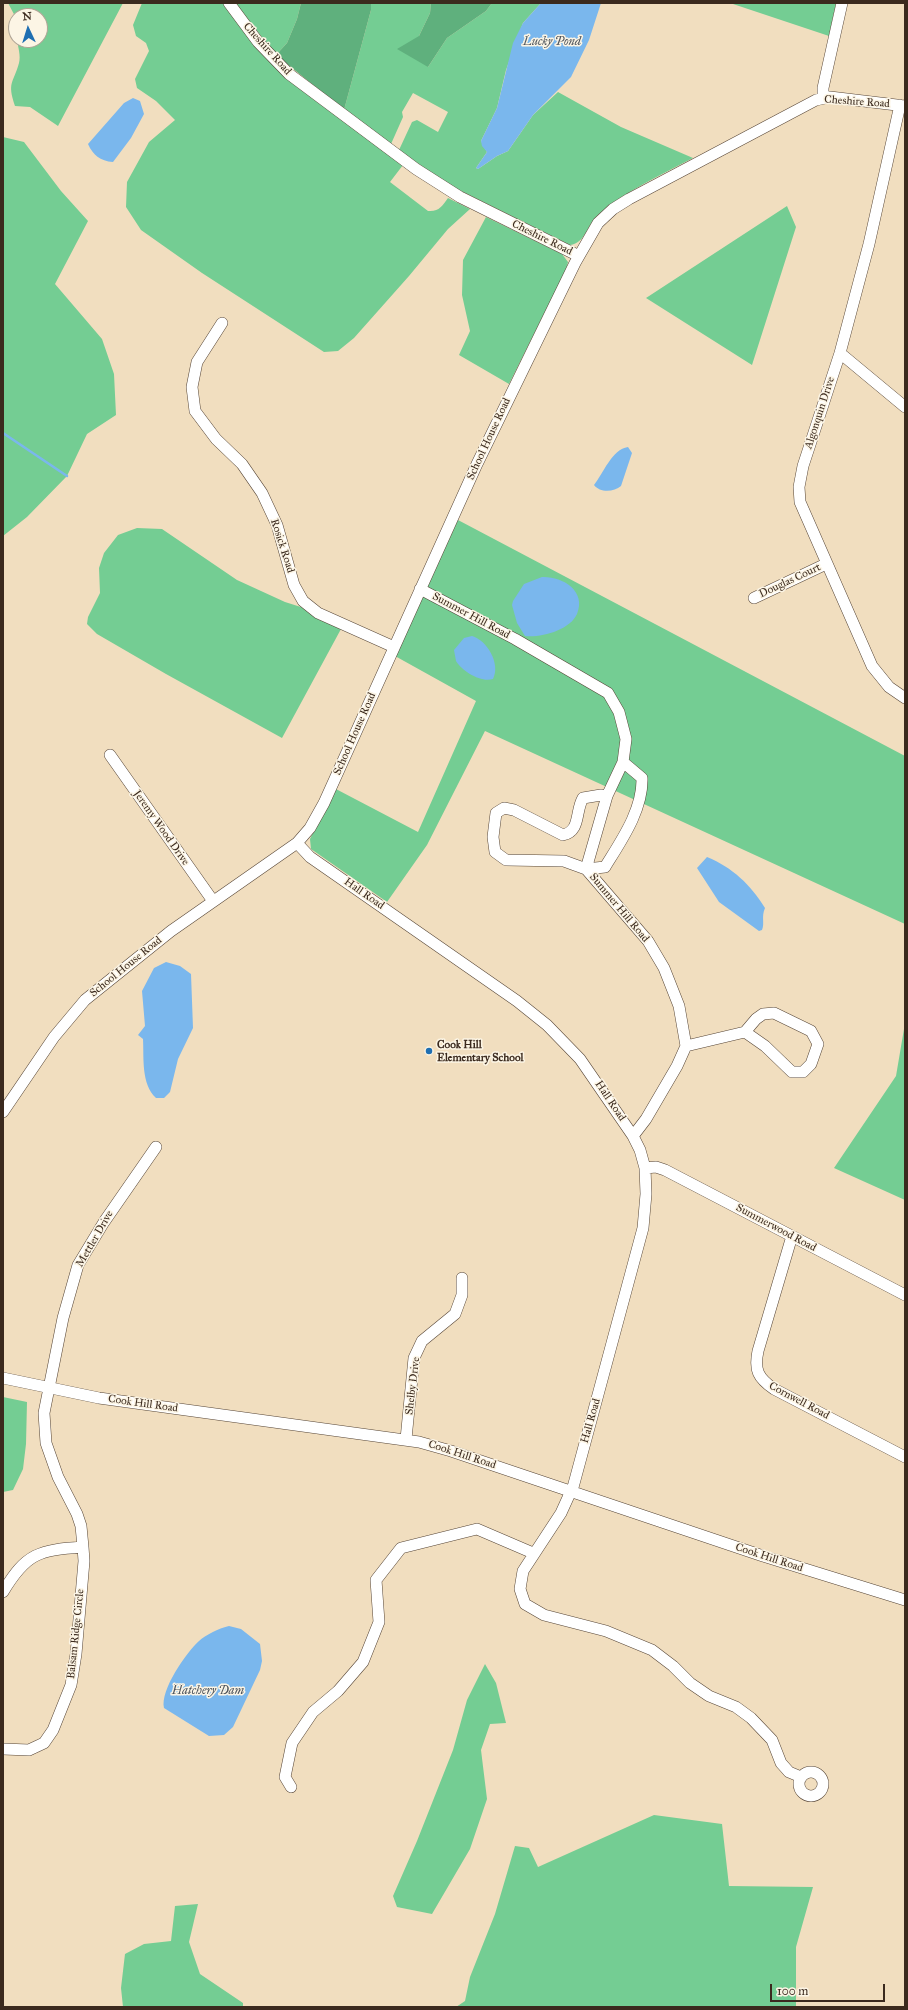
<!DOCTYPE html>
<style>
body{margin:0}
#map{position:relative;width:908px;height:2010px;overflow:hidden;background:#f1debf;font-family:"IM FELL Great Primer",serif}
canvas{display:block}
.frame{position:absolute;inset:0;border:4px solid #3b2a1e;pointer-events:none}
.north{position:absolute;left:8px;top:8px;width:40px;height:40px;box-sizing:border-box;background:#fcf5e5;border:1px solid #afa495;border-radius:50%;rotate:356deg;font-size:11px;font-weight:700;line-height:16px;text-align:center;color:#3b2a1e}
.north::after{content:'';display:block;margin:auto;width:14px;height:18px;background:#1f6fb2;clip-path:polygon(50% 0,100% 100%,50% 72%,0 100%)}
.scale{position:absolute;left:770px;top:1984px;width:115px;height:18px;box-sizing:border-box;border:2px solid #3b2a1e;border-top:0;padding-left:5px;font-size:12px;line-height:14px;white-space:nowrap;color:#3b2a1e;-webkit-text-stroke:3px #fcf5e5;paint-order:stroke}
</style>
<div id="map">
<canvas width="908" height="2010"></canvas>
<div class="frame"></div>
<div class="north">N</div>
<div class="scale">100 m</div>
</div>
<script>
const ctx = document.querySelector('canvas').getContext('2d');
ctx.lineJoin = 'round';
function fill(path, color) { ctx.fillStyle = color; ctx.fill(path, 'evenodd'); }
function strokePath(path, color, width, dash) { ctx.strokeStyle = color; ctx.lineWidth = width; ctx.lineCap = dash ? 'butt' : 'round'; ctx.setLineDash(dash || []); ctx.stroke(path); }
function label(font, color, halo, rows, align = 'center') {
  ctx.font = font + ' "IM FELL Great Primer",serif'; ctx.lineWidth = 3; ctx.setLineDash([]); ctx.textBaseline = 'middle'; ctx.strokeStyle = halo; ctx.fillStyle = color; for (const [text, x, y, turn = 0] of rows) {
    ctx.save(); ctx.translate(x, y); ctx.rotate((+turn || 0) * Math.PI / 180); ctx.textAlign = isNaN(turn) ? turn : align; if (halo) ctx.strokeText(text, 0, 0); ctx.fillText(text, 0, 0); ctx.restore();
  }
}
fill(new Path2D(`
 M8 3H123L58 126 30 107 15 106C7 82 13 84 19 63 21 56 18 47 17 40H40V16H16V24V18Z
 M142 3H223L249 37 403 165 390 182 428 211C439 212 442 206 448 198L470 209 448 229 409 276 354 338 338 351 324 352 202 273 141 230 126 207 127 182 149 142 175 120 156 101 137 88 135 79 149 51 146 43 136 36 133 25Z
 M235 3H301L297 19 287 43 276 55Z
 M371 3H431L430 13 419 36 428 67 447 38 486 11 492 3H541L523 23 506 70 497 108 481 141 487 152 476 168 478 169 497 156 508 151 533 115 558 92 621 127 693 158C661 175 625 191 598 215 587 224 586 243 570 245L447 184 399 150 412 122 417 120 438 132 448 112 413 93 402 112 403 117 391 144 344 110 371 10Z
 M730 3H836L829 36Z
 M3 137 24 142 61 191 88 221 55 284 102 339 114 374 116 415 87 434 67 476 27 517 3 536Z
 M787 206 796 227 752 365 646 298Z
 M486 217 562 254 568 262 566 270 509 384 459 355 470 331 462 295 463 260Z
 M458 520 905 756V924L485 731 427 845 387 902 311 849 310 839 334 788 418 832 476 701 395 656Z
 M137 528 162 529 237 580 285 602 304 608 341 629 282 738 166 674 97 634 87 624 88 617 100 593 99 568 104 553 118 535Z
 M905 1023V1200L834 1168 896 1076Z
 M3 1397 27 1402 26 1444 23 1469 13 1490 3 1492Z
 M485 1664 496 1683 506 1723 490 1724 481 1750 487 1799 470 1849 432 1914 397 1907 393 1896 417 1841 453 1750 467 1700Z
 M654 1815 722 1824 729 1886 813 1887 796 1947V2007H456L465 2001 470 1977 495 1914 515 1846 529 1848 538 1867Z
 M198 1904 189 1942 200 1974 243 2003V2007H123L121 1988 125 1954 144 1944 171 1941 175 1906Z`), '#74cd93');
fill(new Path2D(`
 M301 3H371V10L344 110 276 55 287 43 297 19Z
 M431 3H492L486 11 447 38 428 67 397 49 419 36 430 13Z`), '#5fb07d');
fill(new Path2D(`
 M541 3H601L589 40 571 77 533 115 508 151 497 156 478 169 476 168 487 152 482 146 481 141 497 108 513 43 523 23Z
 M133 98 140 101 144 114 131 138 113 162C100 161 93 155 88 144L124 103Z
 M628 447 632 453 621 486C614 492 600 493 594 485 603 474 612 449 628 447Z
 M542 577C561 576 587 590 577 614 570 630 541 638 525 636L517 623 512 605 513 601 524 584Z
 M472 636C487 640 501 664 493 679 481 683 462 671 456 661L454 650 464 638Z
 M707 857C733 868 750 884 765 908 761 917 765 923 762 930L759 931 719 902 697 868Z
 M166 962 180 966 191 974 193 1028 178 1059 170 1092 164 1098H156C141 1084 144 1058 143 1039L138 1035 145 1026 142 991 154 968Z
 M229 1626 241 1629 260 1644 262 1661 260 1670 233 1727 224 1735 209 1736 164 1708C160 1690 186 1653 199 1641 205 1635 220 1628 229 1626Z`), '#7ab7ed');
strokePath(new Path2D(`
 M3 433 67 476`), '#7ab7ed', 2.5);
const minor = new Path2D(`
 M229 3 258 42 289 74 416 169 460 197 579 256
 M823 98V88L842 3
 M900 105 869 244 840 353 803 466 799 487 800 502 872 666 889 687 905 698
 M222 323 197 362 192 387 195 411 216 439 242 464 262 493 277 525 294 585 303 601 318 613 394 647
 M840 353 905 407
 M420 589 515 639 608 693 619 712 626 739 623 762 607 796 586 869 648 941 664 968 679 1006 686 1046 677 1066 646 1119 633 1136
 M754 598 826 564
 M110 755 213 901
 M607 796 601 795 583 798C575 811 581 831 563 835L514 810 504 808 496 813 493 837 495 852 506 860 564 861 586 869 605 867C621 841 643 810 642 778L623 762
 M297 843 310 857 517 1001 547 1025 580 1059 633 1136 640 1150 645 1168 646 1194 643 1228 572 1491
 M686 1046 745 1032 756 1019 763 1014 774 1013 811 1031 818 1044 811 1064 803 1072H792L765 1046 745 1032
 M3 1112 54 1037 85 1000 171 931 297 843 310 828 324 803 477 464 575 263 598 223 613 209 629 199 816 100 830 97 905 106
 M645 1168 656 1167 665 1170 905 1295
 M792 1236 758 1351C754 1370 758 1378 774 1389L905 1457
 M3 1378 99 1398 419 1442 451 1451 763 1556 905 1600
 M406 1439 414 1358 422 1341 455 1314 462 1295V1278
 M571 1491 561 1513 523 1571 520 1589 525 1604 544 1615 606 1631 652 1650 673 1666 690 1683 709 1696 736 1707 751 1718 772 1740 781 1763 789 1772 801 1777
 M83 1547 81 1526 77 1514 58 1477 46 1443 44 1413 63 1318 78 1265 104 1222 156 1147
 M3 1592C26 1553 39 1550 83 1547L84 1561 76 1654 71 1685 53 1730 44 1743 29 1750 3 1749
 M799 1784a12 12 0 1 1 24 0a12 12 0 1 1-24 0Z
 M291 1787 285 1777 292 1743 313 1712 338 1691 363 1662 379 1622 376 1580 401 1548 477 1529 533 1553`);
strokePath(minor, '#564536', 12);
strokePath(minor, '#fff', 11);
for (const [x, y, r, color] of [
 [429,1051,4,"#1f6fb2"]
]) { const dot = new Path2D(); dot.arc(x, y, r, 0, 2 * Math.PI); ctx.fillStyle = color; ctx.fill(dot); strokePath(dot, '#fcf5e5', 1.5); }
label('11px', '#3b2a1e', '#fcf5e5', [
 ["Cheshire Road",267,49,48],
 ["Cheshire Road",857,102,4],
 ["Cheshire Road",542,238,26],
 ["Algonquin Drive",820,413,-72],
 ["School House Road",489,439,-65],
 ["Rosick Road",282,546,72],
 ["Douglas Court",790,581,-25],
 ["Summer Hill Road",471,616,28],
 ["School House Road",355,734,-66],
 ["Jeremy Wood Drive",161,828,55],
 ["Hall Road",364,894,35],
 ["Summer Hill Road",619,908,50],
 ["School House Road",126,967,-39],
 ["Hall Road",610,1101,56],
 ["Summerwood Road",776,1228,28],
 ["Mettler Drive",95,1239,-60],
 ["Shelby Drive",413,1386,-83],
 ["Cornwell Road",799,1401,28],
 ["Cook Hill Road",143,1404,8],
 ["Hall Road",591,1421,-74],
 ["Cook Hill Road",462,1455,18],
 ["Cook Hill Road",769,1558,18],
 ["Balsam Ridge Circle",76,1634,-84]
]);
label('bold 11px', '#3b2a1e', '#fcf5e5', [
 ["Cook Hill",437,1045],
 ["Elementary School",437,1058]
], 'left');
label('italic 12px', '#4e545c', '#fcf5e5', [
 ["Lucky Pond",552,42],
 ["Hatchery Dam",208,1691]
]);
</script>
